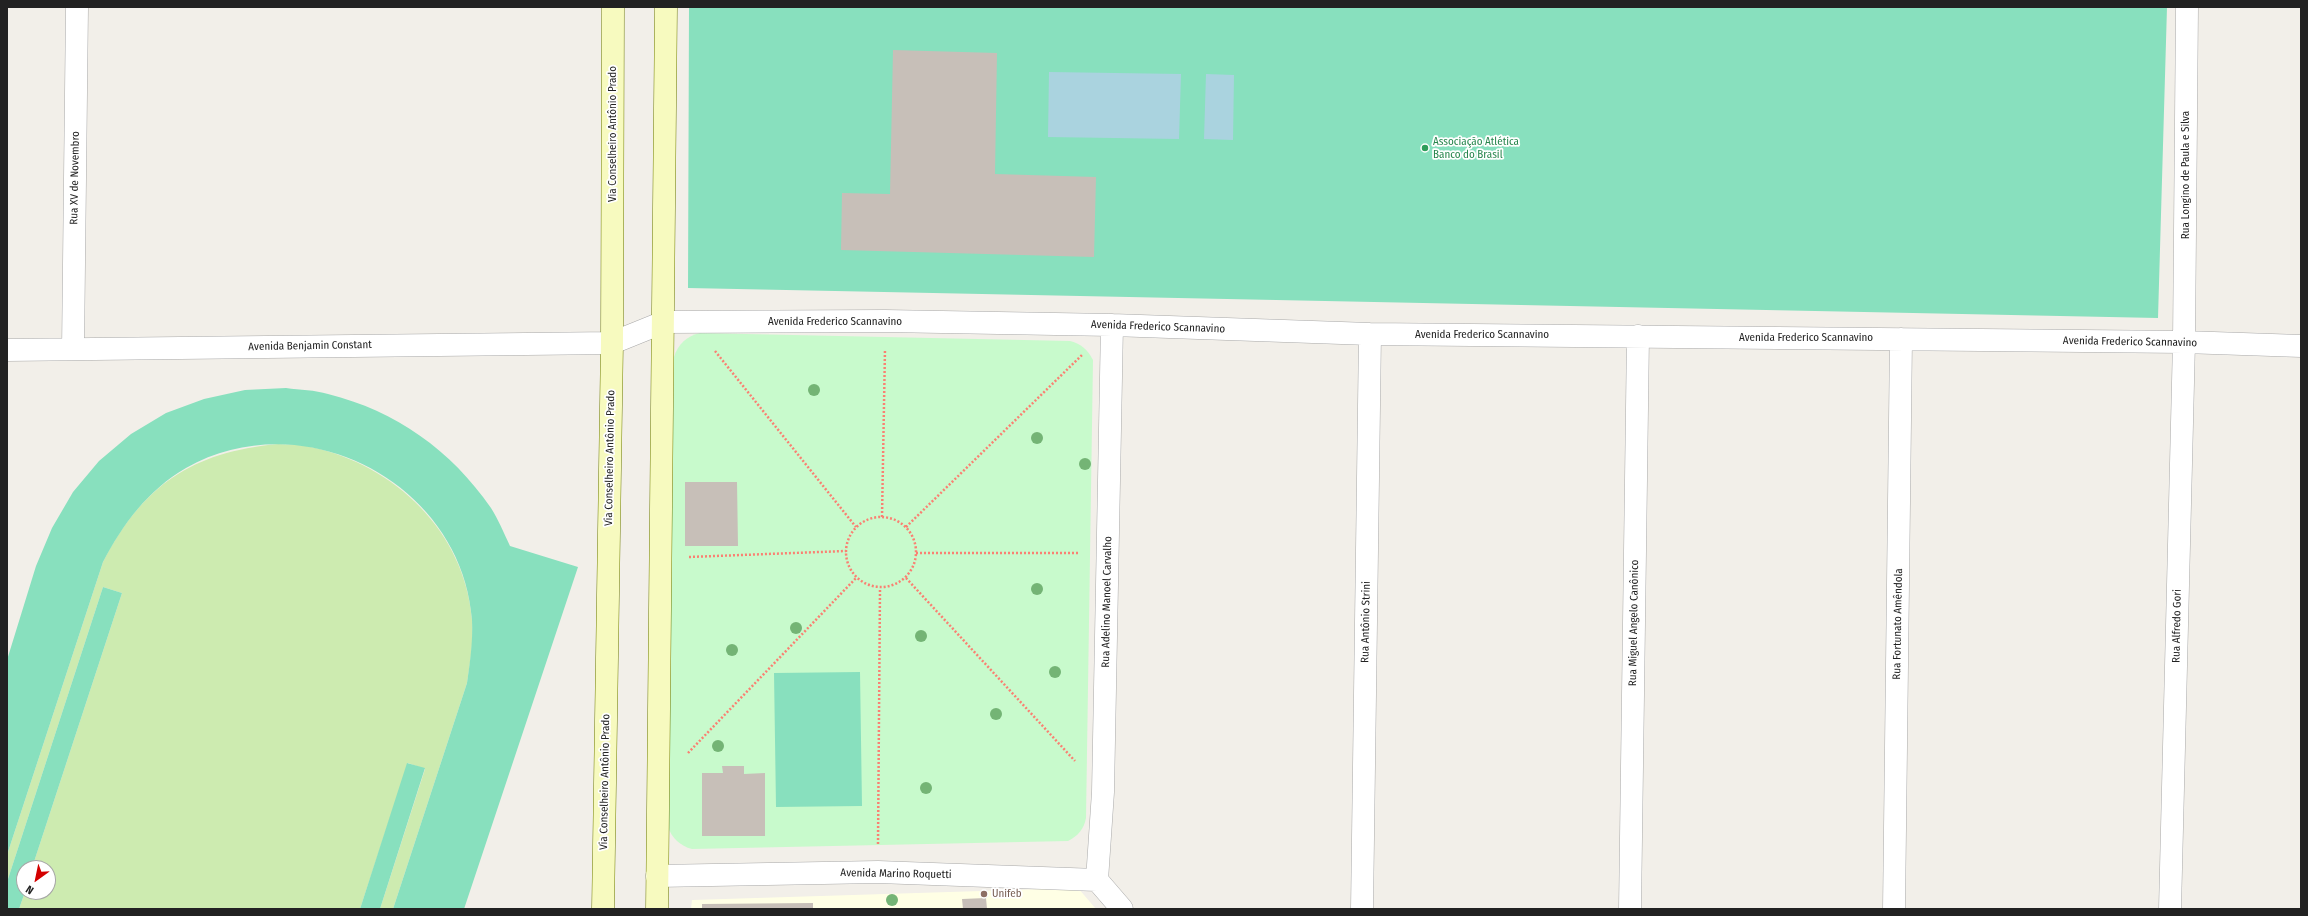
<!DOCTYPE html>
<meta charset="utf-8">
<style>
body{margin:0}
#map{position:relative;width:2308px;height:916px;overflow:hidden;background:#f2efe9;font-family:"Fira Sans Condensed",sans-serif}
canvas{display:block}
.frame{position:absolute;inset:0;border:8px solid #222;pointer-events:none}
.north{position:absolute;left:16px;top:860px;width:40px;height:40px;box-sizing:border-box;background:#fff;border:1px solid #a7a7a7;border-radius:50%;rotate:213deg;font-size:11px;font-weight:700;line-height:16px;text-align:center;color:#222}
.north::after{content:'';display:block;margin:auto;width:14px;height:18px;background:#d40000;clip-path:polygon(50% 0,100% 100%,50% 72%,0 100%)}
</style>
<div id="map">
<canvas width="2308" height="916"></canvas>
<div class="frame"></div>
<div class="north">N</div>
</div>
<script>
const ctx = document.querySelector('canvas').getContext('2d');
ctx.lineJoin = 'round';
function fill(path, color) { ctx.fillStyle = color; ctx.fill(path, 'evenodd'); }
function strokePath(path, color, width, dash) { ctx.strokeStyle = color; ctx.lineWidth = width; ctx.lineCap = dash ? 'butt' : 'round'; ctx.setLineDash(dash || []); ctx.stroke(path); }
function label(font, color, halo, rows, align = 'center') {
  ctx.font = font + ' "Fira Sans Condensed",sans-serif'; ctx.lineWidth = 3.5; ctx.setLineDash([]); ctx.textBaseline = 'middle'; ctx.strokeStyle = halo; ctx.fillStyle = color; for (const [text, x, y, turn = 0] of rows) {
    ctx.save(); ctx.translate(x, y); ctx.rotate((+turn || 0) * Math.PI / 180); ctx.textAlign = isNaN(turn) ? turn : align; if (halo) ctx.strokeText(text, 0, 0); ctx.fillText(text, 0, 0); ctx.restore();
  }
}
fill(new Path2D(`
 M1078 888 1096 909H691L692 900Z`), '#ffffe5');
fill(new Path2D(`
 M278 444C289 445 300 444 311 447 395 465 465 532 472 620 474 642 470 662 467 683L393 909H380L425 769 408 763 360 909H19L25 892H48V868H32L122 593 103 587 7 882V855L103 562C143 485 192 452 278 444Z`), '#cdebb0');
fill(new Path2D(`
 M700 333 1070 341C1080 343 1088 350 1093 360L1086 818C1084 829 1078 836 1068 841L692 849C680 846 672 838 668 827L674 357C678 344 687 336 700 333Z`), '#c8facc');
fill(new Path2D(`
 M689 7H2167L2158 318 688 288Z
 M286 388C300 390 315 390 328 394 396 411 451 450 491 508 498 519 504 533 510 546L578 567 464 909H393L467 683C470 662 473 642 472 620 462 484 305 401 186 468 148 490 123 524 103 562L7 855V660L36 566 52 528 73 492 99 461 131 434 166 413 204 399 245 390Z
 M103 587 122 593 32 868H24L25 892 19 909H7V882Z
 M860 672 862 806 776 807 774 673Z
 M407 763 425 768 380 909H360Z`), '#88e0be');
fill(new Path2D(`
 M1049 72 1181 74 1179 139 1048 137Z
 M1206 74 1234 75 1233 140 1204 139Z`), '#aad3df');
fill(new Path2D(`
 M893 50 997 53 995 174 1096 177 1094 257 841 250 842 193 890 194Z
 M685 482H737L738 546H685Z
 M722 766H744V774L765 773V836H702V773H723Z
 M986 898 987 909H963L962 899Z
 M813 903V909H702V904Z`), '#c7bfb8');
const street = new Path2D(`
 M73 349 77 7
 M7 350 612 343 664 322 885 321 1112 325 1370 334 2184 342 2301 346
 M657 876 878 872 1097 880 1122 909
 M1097 880 1103 792 1112 325
 M1362 909 1370 334
 M1630 909 1638 336
 M1894 909 1901 339
 M2170 909 2184 342 2187 7`);
const secondary = new Path2D(`
 M603 909 612 343 613 7
 M657 909 666 7`);
strokePath(street, '#a9a9a9', 23);
strokePath(secondary, '#707d05', 23);
strokePath(new Path2D(`
 M715 351 856 527
 M882 517 885 349
 M846 552a35 35 0 1 1 70 0a35 35 0 1 1-70 0Z
 M906 527 1083 354
 M916 553H1080
 M689 557 846 551
 M906 578 1075 761
 M688 753 857 577
 M878 844 880 588`), '#fa8072', 2.5, [2, 2]);
strokePath(street, '#fff', 22);
strokePath(secondary, '#f7fabf', 22);
ctx.fillStyle = '#74b475';
for (const [x, y] of [
 [814,390],
 [1037,438],
 [1085,464],
 [1037,589],
 [796,628],
 [921,636],
 [732,650],
 [1055,672],
 [996,714],
 [718,746],
 [926,788],
 [892,900]
]) { ctx.beginPath(); ctx.arc(x, y, 6, 0, 2 * Math.PI); ctx.fill(); }
for (const [x, y, r, color] of [
 [1425,148,4,"#2e9e5b"],
 [984,894,4,"#8d6e63"]
]) { const dot = new Path2D(); dot.arc(x, y, r, 0, 2 * Math.PI); ctx.fillStyle = color; ctx.fill(dot); strokePath(dot, '#fff', 1.5); }
label('11px', '#222', '#fff', [
 ["Via Conselheiro Antônio Prado",613,134,-90],
 ["Rua Longino de Paula e Silva",2186,175,-90],
 ["Rua XV de Novembro",75,178,-89],
 ["Avenida Frederico Scannavino",835,322],
 ["Avenida Frederico Scannavino",1158,327,2],
 ["Avenida Frederico Scannavino",1482,335],
 ["Avenida Frederico Scannavino",1806,338],
 ["Avenida Frederico Scannavino",2130,342,1],
 ["Avenida Benjamin Constant",310,346,-1],
 ["Via Conselheiro Antônio Prado",610,458,-89],
 ["Rua Adelino Manoel Carvalho",1107,602,-89],
 ["Rua Antônio Strini",1366,622,-89],
 ["Rua Miguel Angelo Canônico",1634,623,-89],
 ["Rua Fortunato Amêndola",1898,624,-89],
 ["Rua Alfredo Gori",2177,626,-89],
 ["Via Conselheiro Antônio Prado",605,782,-89],
 ["Avenida Marino Roquetti",896,874,1]
]);
label('11px', '#27864d', '#fff', [
 ["Associação Atlética",1433,142],
 ["Banco do Brasil",1433,155]
], 'left');
label('11px', '#785e54', '#fff', [
 ["Unifeb",992,894]
], 'left');
</script>
